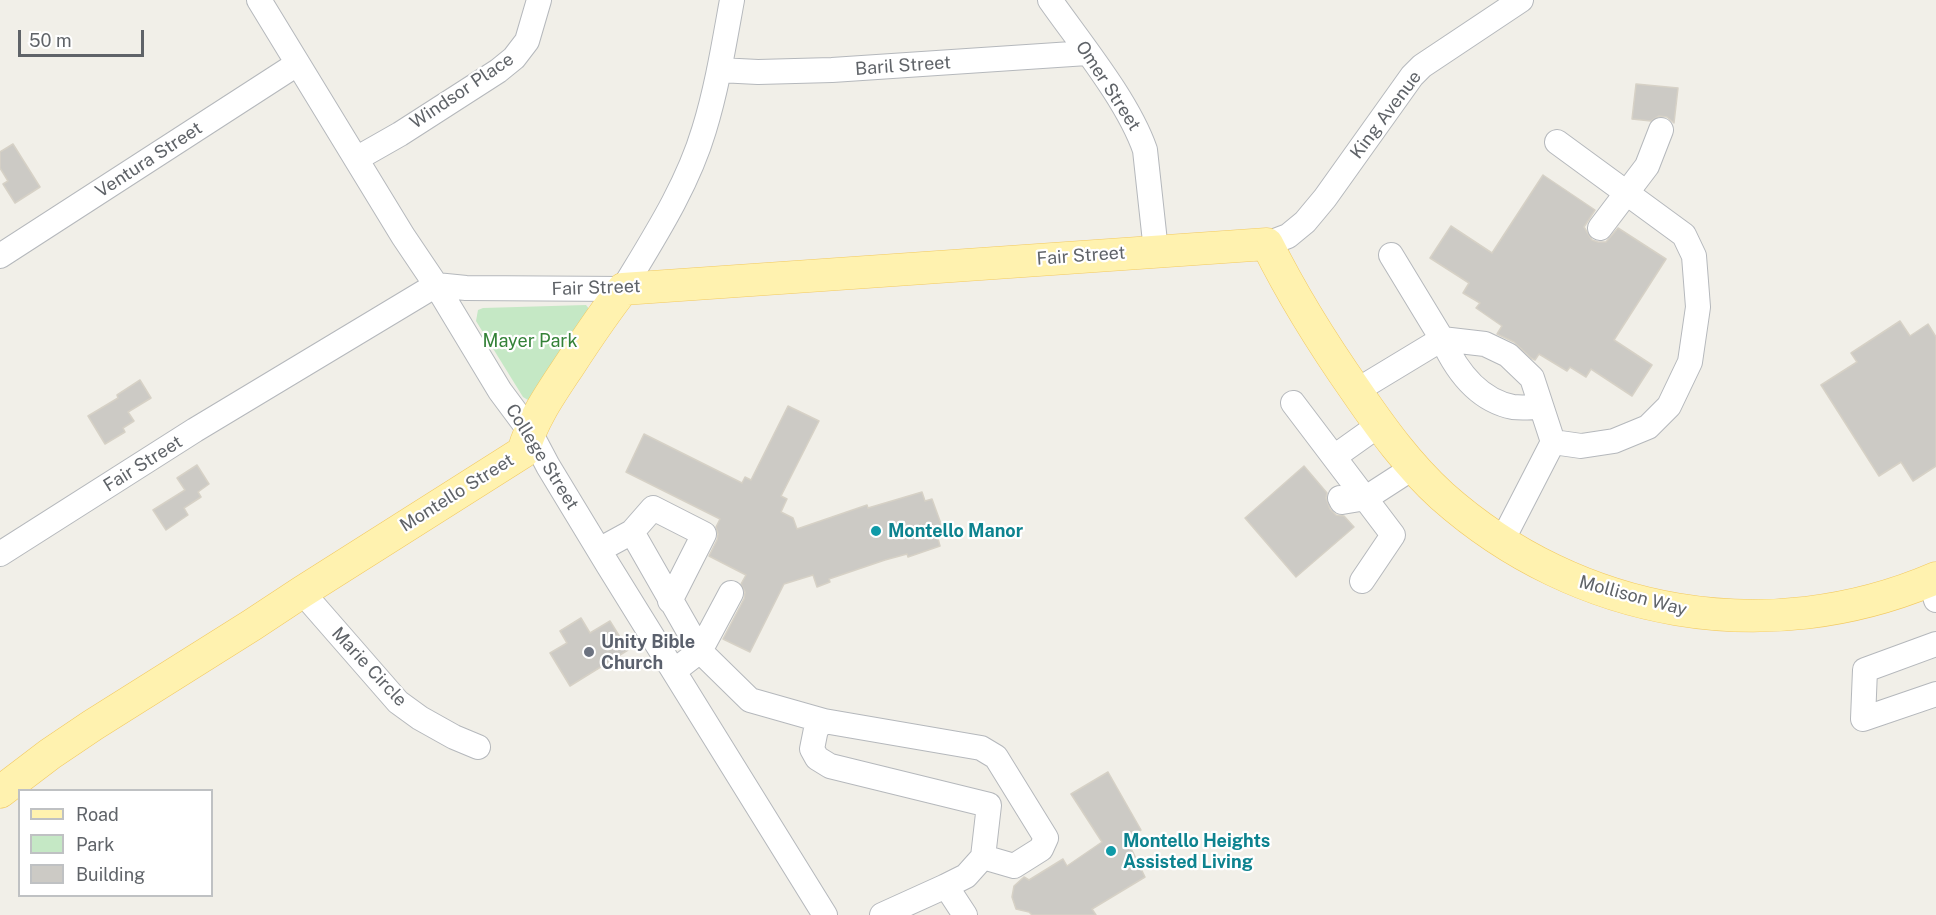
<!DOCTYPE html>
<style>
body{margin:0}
#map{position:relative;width:1936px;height:915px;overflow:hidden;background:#f1efe8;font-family:"Public Sans",sans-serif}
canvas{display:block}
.legend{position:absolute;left:18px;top:789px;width:195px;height:108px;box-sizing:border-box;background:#fff;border:2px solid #bfc1c3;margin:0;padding:8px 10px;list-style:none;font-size:18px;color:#5f6368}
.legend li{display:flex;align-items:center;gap:12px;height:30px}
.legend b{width:30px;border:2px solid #bfc1c3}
.scale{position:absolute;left:18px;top:30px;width:126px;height:27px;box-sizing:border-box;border:3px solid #5f6368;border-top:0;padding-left:8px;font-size:18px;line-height:21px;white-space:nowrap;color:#5f6368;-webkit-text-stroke:4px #fff;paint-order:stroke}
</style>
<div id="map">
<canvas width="1936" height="915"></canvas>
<ul class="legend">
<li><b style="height:8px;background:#fff2af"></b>Road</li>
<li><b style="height:16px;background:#c5e8c5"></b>Park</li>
<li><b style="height:16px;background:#cccac5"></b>Building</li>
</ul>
<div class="scale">50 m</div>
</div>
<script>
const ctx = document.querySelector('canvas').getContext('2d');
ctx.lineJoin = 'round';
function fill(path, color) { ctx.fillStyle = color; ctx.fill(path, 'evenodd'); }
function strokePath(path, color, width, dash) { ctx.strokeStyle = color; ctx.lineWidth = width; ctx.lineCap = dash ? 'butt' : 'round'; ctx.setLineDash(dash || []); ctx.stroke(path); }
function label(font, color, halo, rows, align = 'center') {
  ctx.font = font + ' "Public Sans",sans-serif'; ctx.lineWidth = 4.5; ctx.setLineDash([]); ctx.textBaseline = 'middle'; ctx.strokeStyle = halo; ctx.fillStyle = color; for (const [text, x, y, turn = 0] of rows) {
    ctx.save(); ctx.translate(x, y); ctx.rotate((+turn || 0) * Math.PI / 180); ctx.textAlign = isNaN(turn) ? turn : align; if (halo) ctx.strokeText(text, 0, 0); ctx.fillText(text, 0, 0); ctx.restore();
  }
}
fill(new Path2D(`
 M586 305 590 310 532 399 528 400 523 397 476 321 478 310 483 308Z`), '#c5e8c5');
const building = new Path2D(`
 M1636 84 1678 88 1674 123 1667 117 1659 116 1651 121 1632 119Z
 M13 144 40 187 15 203 3 184 8 181 0 168V152Z
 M1543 175 1595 210 1584 227 1592 240 1598 242H1606L1618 228 1666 259 1614 340 1652 365 1632 396 1591 369 1586 377 1570 367 1567 371 1539 354 1535 360 1531 358 1514 342 1497 334 1502 326 1476 308 1480 303 1463 293 1469 283 1430 258 1451 226 1492 253Z
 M1900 321 1910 336 1928 324 1936 337V466L1913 481 1901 462 1879 476 1821 385 1857 362 1851 353Z
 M140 380 151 398 128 412 134 421 123 428 125 432 105 444 88 416 118 398 117 395Z
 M788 406 819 421 781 496 787 499 781 512 793 518 797 529 867 505 868 508 922 492 925 501 932 499 944 532 937 535 940 546 908 557 907 554 885 560 829 579 830 582 817 587 813 575 784 584 750 652 723 639 744 599 745 592 741 584 746 575 709 556 717 540 718 534 716 527 720 519 626 472 644 434 742 483 745 477 751 480Z
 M197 465 209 484 198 492 201 497 184 508 188 515 166 530 153 510 185 490 177 478Z
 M1304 466 1327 493 1326 498 1330 509 1336 515 1344 516 1354 527 1296 577 1245 518Z
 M581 618 590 633 610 621 628 650 570 686 550 653 567 643 560 631Z
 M1108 772 1141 830 1126 838 1145 877 1092 909 1096 915H1032L1029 912 1016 909 1012 897 1014 886 1024 877 1029 880 1063 859 1067 866 1102 842 1071 794Z`);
fill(building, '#cccac5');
strokePath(building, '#d6d1c6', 1.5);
const minor = new Path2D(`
 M259 0 403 236 436 285 500 391 529 430 548 466 608 565 825 915
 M1050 0C1081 44 1128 101 1145 150L1156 251
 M719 70 758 72 832 70 1087 53
 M356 159 400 134 498 71 514 58 527 41 539 0
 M1600 228 1647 166 1661 130
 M1267 244 1288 236 1305 222 1325 198 1412 76 1422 66 1521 0
 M0 256 297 64
 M1442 339 1485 344 1508 355 1532 378 1553 442 1581 446 1614 441 1648 427 1669 406 1690 362 1698 307 1694 256 1684 235 1557 142
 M1442 339C1456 370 1477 400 1513 407 1522 408 1532 407 1541 407
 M1356 391 1442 339 1391 255
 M1293 403 1393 535 1362 581
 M1334 457 1379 425
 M1340 498 1342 502 1366 498 1414 467
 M632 532 653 508 704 534 670 601
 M1502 541 1553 442
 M599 550 632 532 700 651
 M0 554 195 430 436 285 466 288 623 289C653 239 687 187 704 130 717 88 724 44 732 0
 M1930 581 1936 600
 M302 592 398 702 420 718 454 737 478 747
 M1936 644 1865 670 1863 719 1936 694
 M700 651 731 593
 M674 671 700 651 750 700 824 721
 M946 886 966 876 983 857 1014 866 1041 849 1046 838 996 757 981 748 824 721 816 729 812 749 817 758 830 766 989 805 983 857
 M882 915 946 886 965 915`);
const major = new Path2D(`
 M0 792 50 754 93 725 252 625 302 592 523 452C532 420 551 393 569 366 586 340 603 314 623 289L1267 244C1293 296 1323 344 1356 391 1382 429 1408 465 1442 496 1578 617 1768 650 1936 578`);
strokePath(minor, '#b5b8bc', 26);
strokePath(major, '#f2c960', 33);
strokePath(minor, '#fff', 24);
strokePath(major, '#fff2af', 32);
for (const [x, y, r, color] of [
 [876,531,6,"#0f9aa8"],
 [589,652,6,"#6b7280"],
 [1111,851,6,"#0f9aa8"]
]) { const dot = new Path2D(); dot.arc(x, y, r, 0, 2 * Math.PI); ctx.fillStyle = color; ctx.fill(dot); strokePath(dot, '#fff', 2); }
label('18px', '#5f6368', '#fff', [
 ["Baril Street",903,66,-4],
 ["Omer Street",1108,86,57],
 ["Windsor Place",462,91,-34],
 ["King Avenue",1386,115,-53],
 ["Ventura Street",149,160,-33],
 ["Fair Street",1081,256,-4],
 ["Fair Street",596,288,-2],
 ["College Street",542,457,58],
 ["Fair Street",143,464,-32],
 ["Montello Street",457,493,-32],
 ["Mollison Way",1633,596,15],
 ["Marie Circle",369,667,47]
]);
label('18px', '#348238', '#fff', [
 ["Mayer Park",530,341]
]);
label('bold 18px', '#0d838f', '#fff', [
 ["Montello Manor",888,531],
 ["Montello Heights",1123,841],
 ["Assisted Living",1123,862]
], 'left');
label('bold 18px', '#5b616d', '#fff', [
 ["Unity Bible",601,642],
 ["Church",601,663]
], 'left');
</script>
